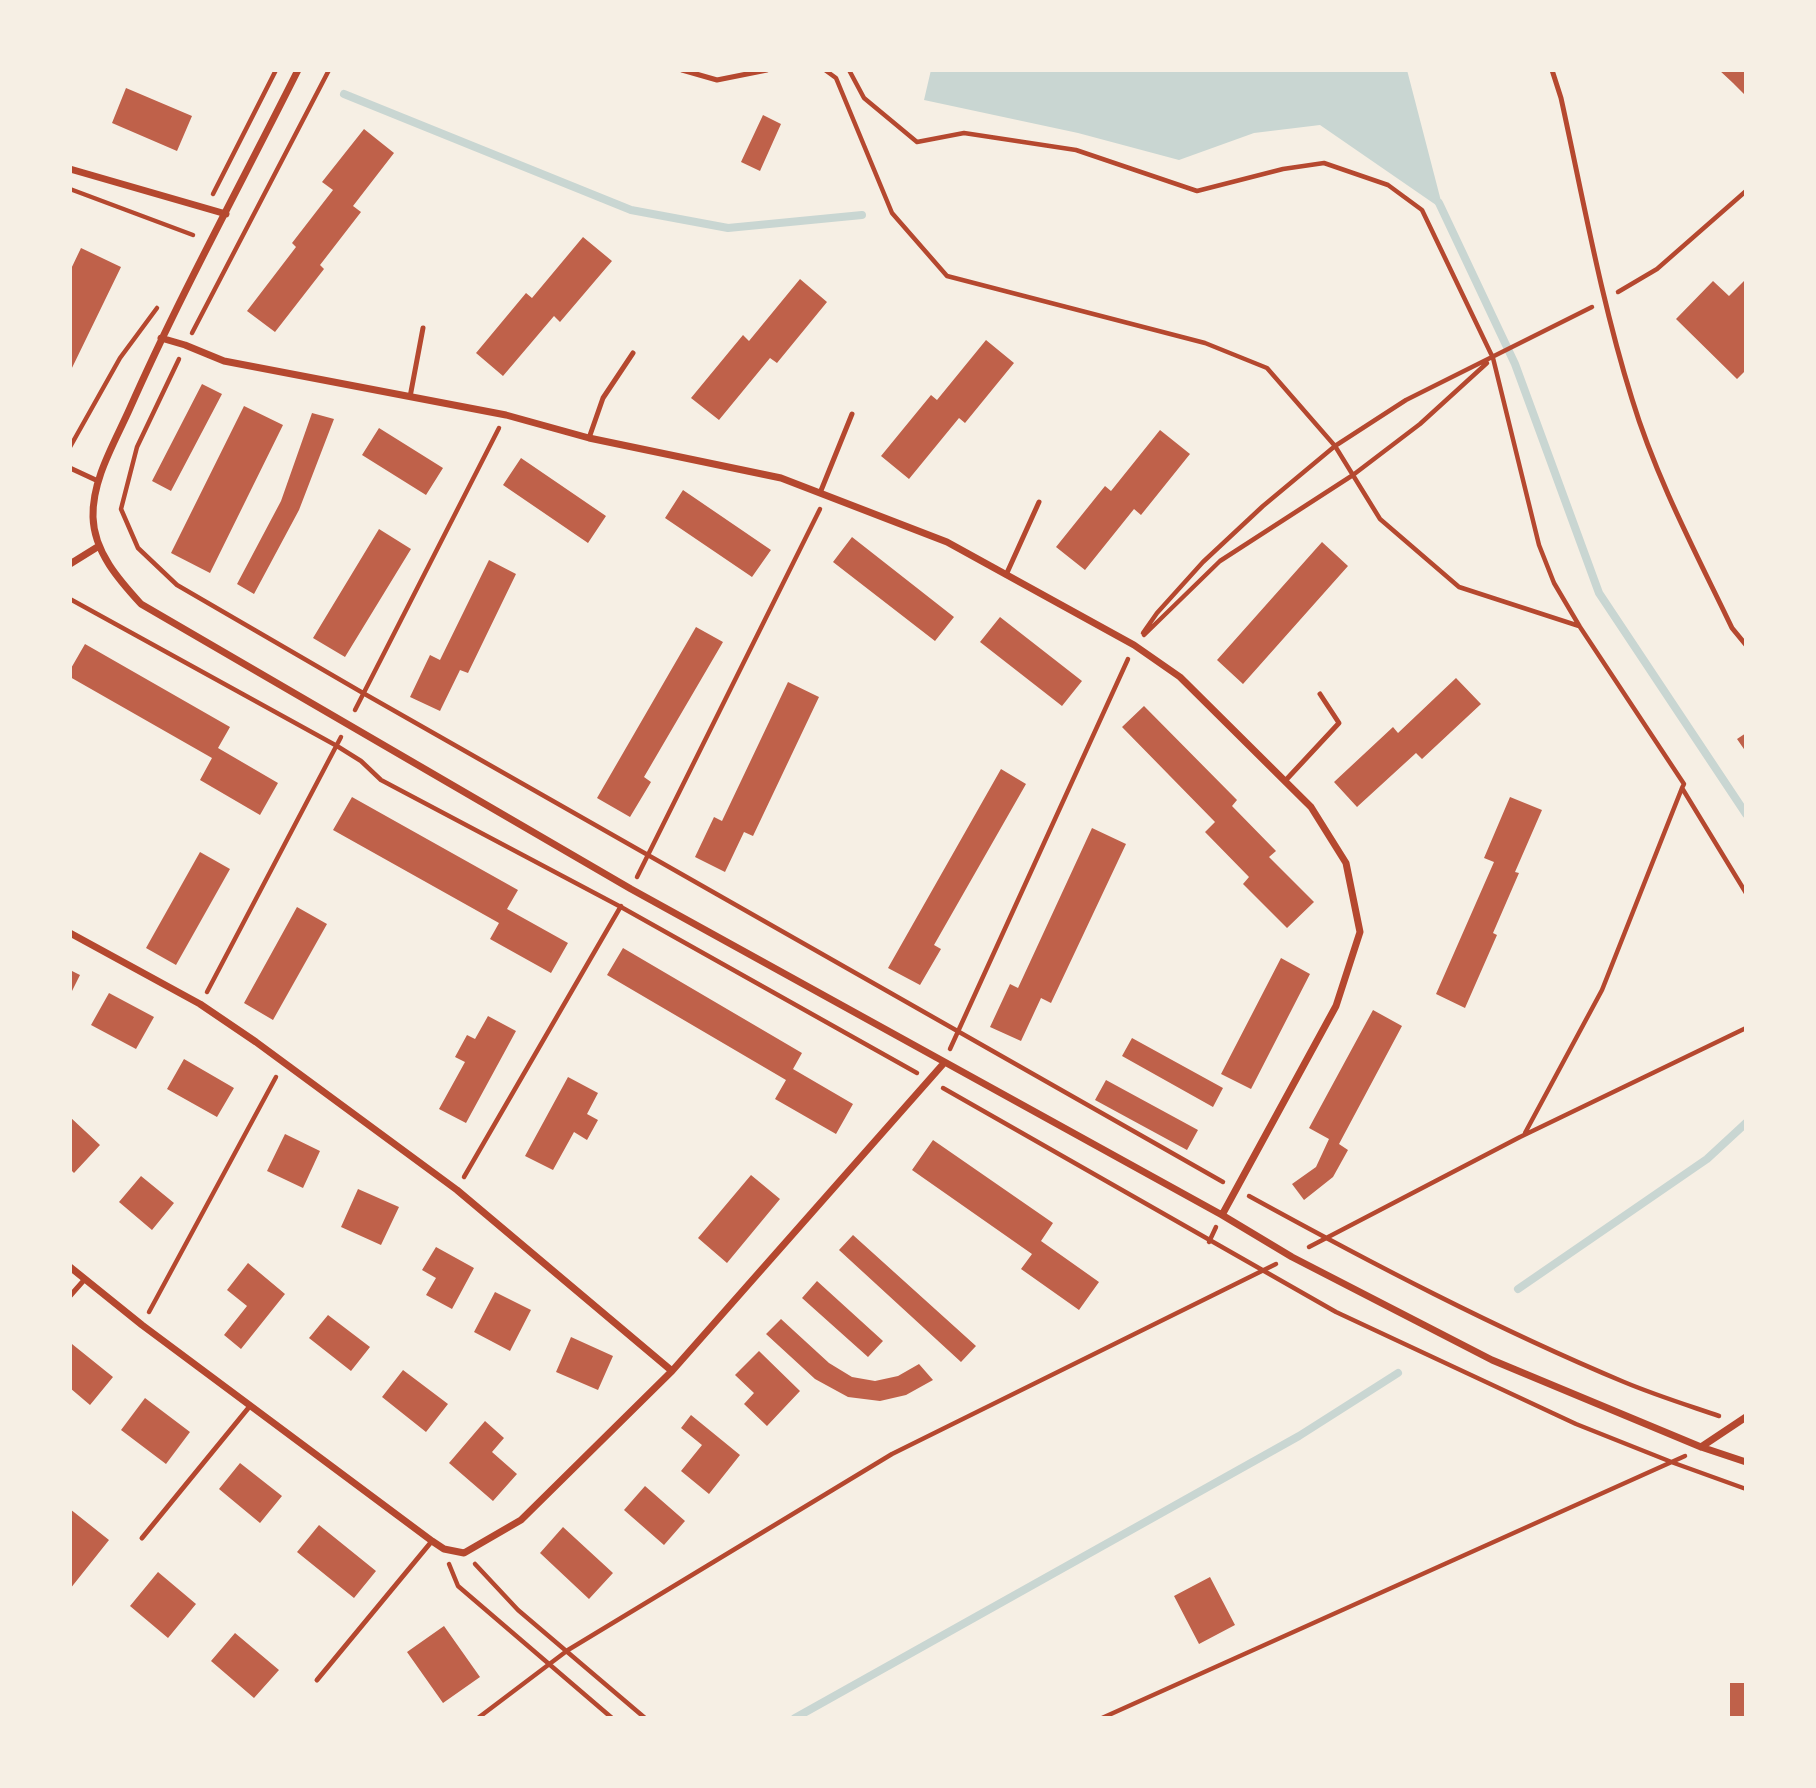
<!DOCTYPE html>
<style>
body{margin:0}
#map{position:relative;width:1816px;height:1788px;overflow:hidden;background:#f6efe4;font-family:Merriweather,serif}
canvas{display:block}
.frame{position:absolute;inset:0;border:72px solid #f6efe4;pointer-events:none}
</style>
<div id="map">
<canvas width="1816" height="1788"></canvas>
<div class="frame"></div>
</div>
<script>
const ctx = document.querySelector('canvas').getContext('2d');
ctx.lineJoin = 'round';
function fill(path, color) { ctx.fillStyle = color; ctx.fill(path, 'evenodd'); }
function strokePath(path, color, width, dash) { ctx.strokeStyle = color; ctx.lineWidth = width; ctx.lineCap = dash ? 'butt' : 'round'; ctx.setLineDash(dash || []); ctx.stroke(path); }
fill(new Path2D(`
 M931 70H1407L1441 201 1436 205 1320 125 1254 133 1179 160 1078 133 924 100Z`), '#c9d6d2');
strokePath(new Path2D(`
 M344 94 631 210 728 228 862 215
 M1439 203 1515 364 1599 593 1746 814
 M1518 1289 1707 1159 1746 1123
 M795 1718 1299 1436 1398 1373`), '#c9d6d2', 8);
fill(new Path2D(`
 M1719 70H1746V96L1733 83Z
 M126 88 192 116 177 151 112 123Z
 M763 115 781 124 760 171 741 162Z
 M364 129 394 153 353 206 361 212 320 265 324 269 275 332 247 311 296 247 292 243 333 190 322 182Z
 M583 237 612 261 560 322 554 316 503 376 476 353 526 293 532 298Z
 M81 248 121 267 70 372V271Z
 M800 279 827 302 777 363 770 358 719 420 691 398 743 335 749 341Z
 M1746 279V370L1737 379 1676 319 1713 281 1729 296Z
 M986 340 1014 363 965 423 959 418 909 479 881 456 931 395 937 400Z
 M202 384 222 394 171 491 152 481Z
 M244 406 283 425 210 573 171 553Z
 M312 413 334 419 299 510 254 594 237 584 281 501Z
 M379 428 443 468 426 495 362 455Z
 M1160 430 1190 454 1141 515 1134 509 1085 570 1056 547 1105 486 1111 491Z
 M521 458 606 516 588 543 503 485Z
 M683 490 771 550 752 577 665 518Z
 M379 529 411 549 345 657 313 638Z
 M852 537 954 617 935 641 833 562Z
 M1322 542 1348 566 1243 684 1217 660Z
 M489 560 516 574 468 673 460 670 440 711 410 697 430 655 440 660Z
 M1000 617 1082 681 1062 706 980 642Z
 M696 627 723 642 644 777 651 782 630 817 597 798Z
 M85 644 230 727 218 748 278 783 260 815 200 780 212 758 70 677V670Z
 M1456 678 1481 704 1422 759 1416 753 1357 807 1334 782 1393 727 1398 733Z
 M788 682 819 697 753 836 744 832 725 872 695 857 714 817 722 821Z
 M1144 706 1237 800 1232 806 1276 851 1269 857 1314 902 1287 928 1243 884 1249 877 1205 832 1215 822 1122 727Z
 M1746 733V752L1737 739Z
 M1001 769 1026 784 934 945 941 949 920 985 888 968Z
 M352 797 518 890 507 909 568 943 551 973 490 939 499 923 333 830Z
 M1510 797 1542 810 1515 872 1519 873 1493 933 1497 935 1465 1008 1436 994 1494 862 1484 858Z
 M1092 828 1126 844 1051 1003 1041 998 1021 1041 990 1027 1010 984 1018 988Z
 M200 852 230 869 176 965 146 948Z
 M297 907 327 924 273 1020 244 1003Z
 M623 948 802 1053 793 1069 853 1104 836 1134 775 1099 786 1080 607 975Z
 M1281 958 1310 974 1251 1089 1221 1074Z
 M70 970 80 975 70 995Z
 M109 993 154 1017 136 1049 91 1025Z
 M1373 1010 1402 1026 1339 1144 1348 1150 1333 1177 1304 1200 1292 1184 1316 1167 1329 1139 1309 1128Z
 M488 1016 516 1031 466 1123 439 1109 465 1062 455 1057 467 1035 475 1039Z
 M1132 1038 1223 1088 1213 1107 1122 1056Z
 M184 1059 234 1088 217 1117 167 1089Z
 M568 1077 598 1093 587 1114 598 1120 587 1140 574 1132 553 1170 525 1156Z
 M1106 1080 1198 1130 1187 1150 1095 1100Z
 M70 1117 100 1145 74 1173 70 1169Z
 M285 1134 320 1151 303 1188 267 1171Z
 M933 1140 1053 1223 1041 1241 1099 1282 1079 1310 1021 1269 1032 1254 912 1170Z
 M751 1175 780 1199 727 1263 698 1238Z
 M141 1176 174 1203 152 1230 119 1202Z
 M358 1189 399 1207 381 1245 341 1227Z
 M853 1235 976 1346 961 1362 839 1250Z
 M436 1247 474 1268 452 1309 426 1295 436 1278 422 1270Z
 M248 1263 285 1294 241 1349 224 1335 247 1306 227 1290Z
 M817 1281 883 1341 868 1357 802 1298Z
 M495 1292 531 1310 510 1351 474 1332Z
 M328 1315 370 1347 351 1371 309 1338Z
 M781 1319 829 1363 852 1377 875 1381 898 1376 919 1364 933 1380 906 1395 880 1401 848 1397 815 1379 766 1334Z
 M571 1337 613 1356 598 1390 556 1372Z
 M72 1344 113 1377 90 1405 70 1388V1347Z
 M759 1351 800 1391 767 1426 744 1404 754 1393 735 1375Z
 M403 1370 448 1404 426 1432 382 1397Z
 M145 1398 190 1432 166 1464 121 1430Z
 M691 1415 740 1455 709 1494 681 1471 702 1445 681 1428Z
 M485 1421 504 1438 492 1452 517 1474 493 1501 449 1463Z
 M240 1463 282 1496 260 1523 219 1489Z
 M645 1486 685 1521 664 1545 624 1510Z
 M70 1509 109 1540 70 1589Z
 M319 1525 376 1571 354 1598 297 1552Z
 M563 1527 613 1573 589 1599 540 1553Z
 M158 1572 196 1604 168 1638 130 1606Z
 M1210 1577 1235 1625 1199 1644 1174 1596Z
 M444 1626 480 1677 443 1703 407 1652Z
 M235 1633 279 1670 254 1698 211 1661Z
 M1730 1683H1746V1718H1730Z`), '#bf614a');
strokePath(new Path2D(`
 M825 70 836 78 892 213 947 276 1205 343 1267 368 1335 446 1380 519 1459 587 1579 626
 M849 70 864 98 917 142 964 133 1076 150 1197 191 1283 169 1324 163 1388 185 1422 210 1493 358 1539 545 1554 583 1580 627 1684 784 1682 788
 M70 189 193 235
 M213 194 276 70
 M1618 292 1657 269 1746 191
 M192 333 329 70
 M179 359 137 447 121 509 138 548 177 585 363 693 1223 1182
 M70 447 120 358 157 308
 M70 599 337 746 361 761 381 780 621 907 917 1073
 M1143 633 1157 613 1203 562 1263 506 1335 446 1406 400 1592 307
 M1144 635 1220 561 1353 475 1420 424 1487 363
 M355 710 499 428
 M637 877 820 509
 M207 992 341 737
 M950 1049 1128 659
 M943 1088 1336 1312 1576 1424 1674 1463 1746 1489
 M1525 1133 1602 990 1682 788 1746 893
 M464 1177 621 906
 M1249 1196C1371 1263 1495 1328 1624 1382 1655 1395 1687 1405 1719 1416
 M1209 1242 1216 1227
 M1309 1247 1520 1137 1746 1028
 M149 1312 276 1077
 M449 1564 458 1586 612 1718
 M475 1564 518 1610 645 1718
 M478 1718 568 1650 892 1454 1276 1264
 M1102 1718 1685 1456`), '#b5482f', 4.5);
strokePath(new Path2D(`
 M682 70 717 80 767 70
 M1552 70 1561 98C1583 198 1601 300 1632 399 1656 478 1696 553 1732 628L1746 645
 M410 397 423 328
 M589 438 603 398 633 353
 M70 468 98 481
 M820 493 852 414
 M1006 575 1039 502
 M1285 781 1339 723 1320 694
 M70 1296 85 1279
 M142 1538 250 1406
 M317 1680 432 1541`), '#b5482f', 5);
strokePath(new Path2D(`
 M298 70C242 182 181 293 130 408 115 442 92 479 93 517 94 552 119 580 141 604L631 889 1222 1215 1292 1257 1492 1360 1701 1447 1746 1462
 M70 169 226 214
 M161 338 185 345 224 361 506 415 589 438 781 478 947 542 1134 645 1180 677 1311 807 1346 863 1360 932 1336 1006 1222 1215
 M70 564 99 546
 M70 933 200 1004 256 1042 457 1190 672 1371
 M70 1267 142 1325 432 1541 444 1549 464 1553 521 1520 672 1371 944 1063
 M1701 1447 1746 1417`), '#b5482f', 7);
</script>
